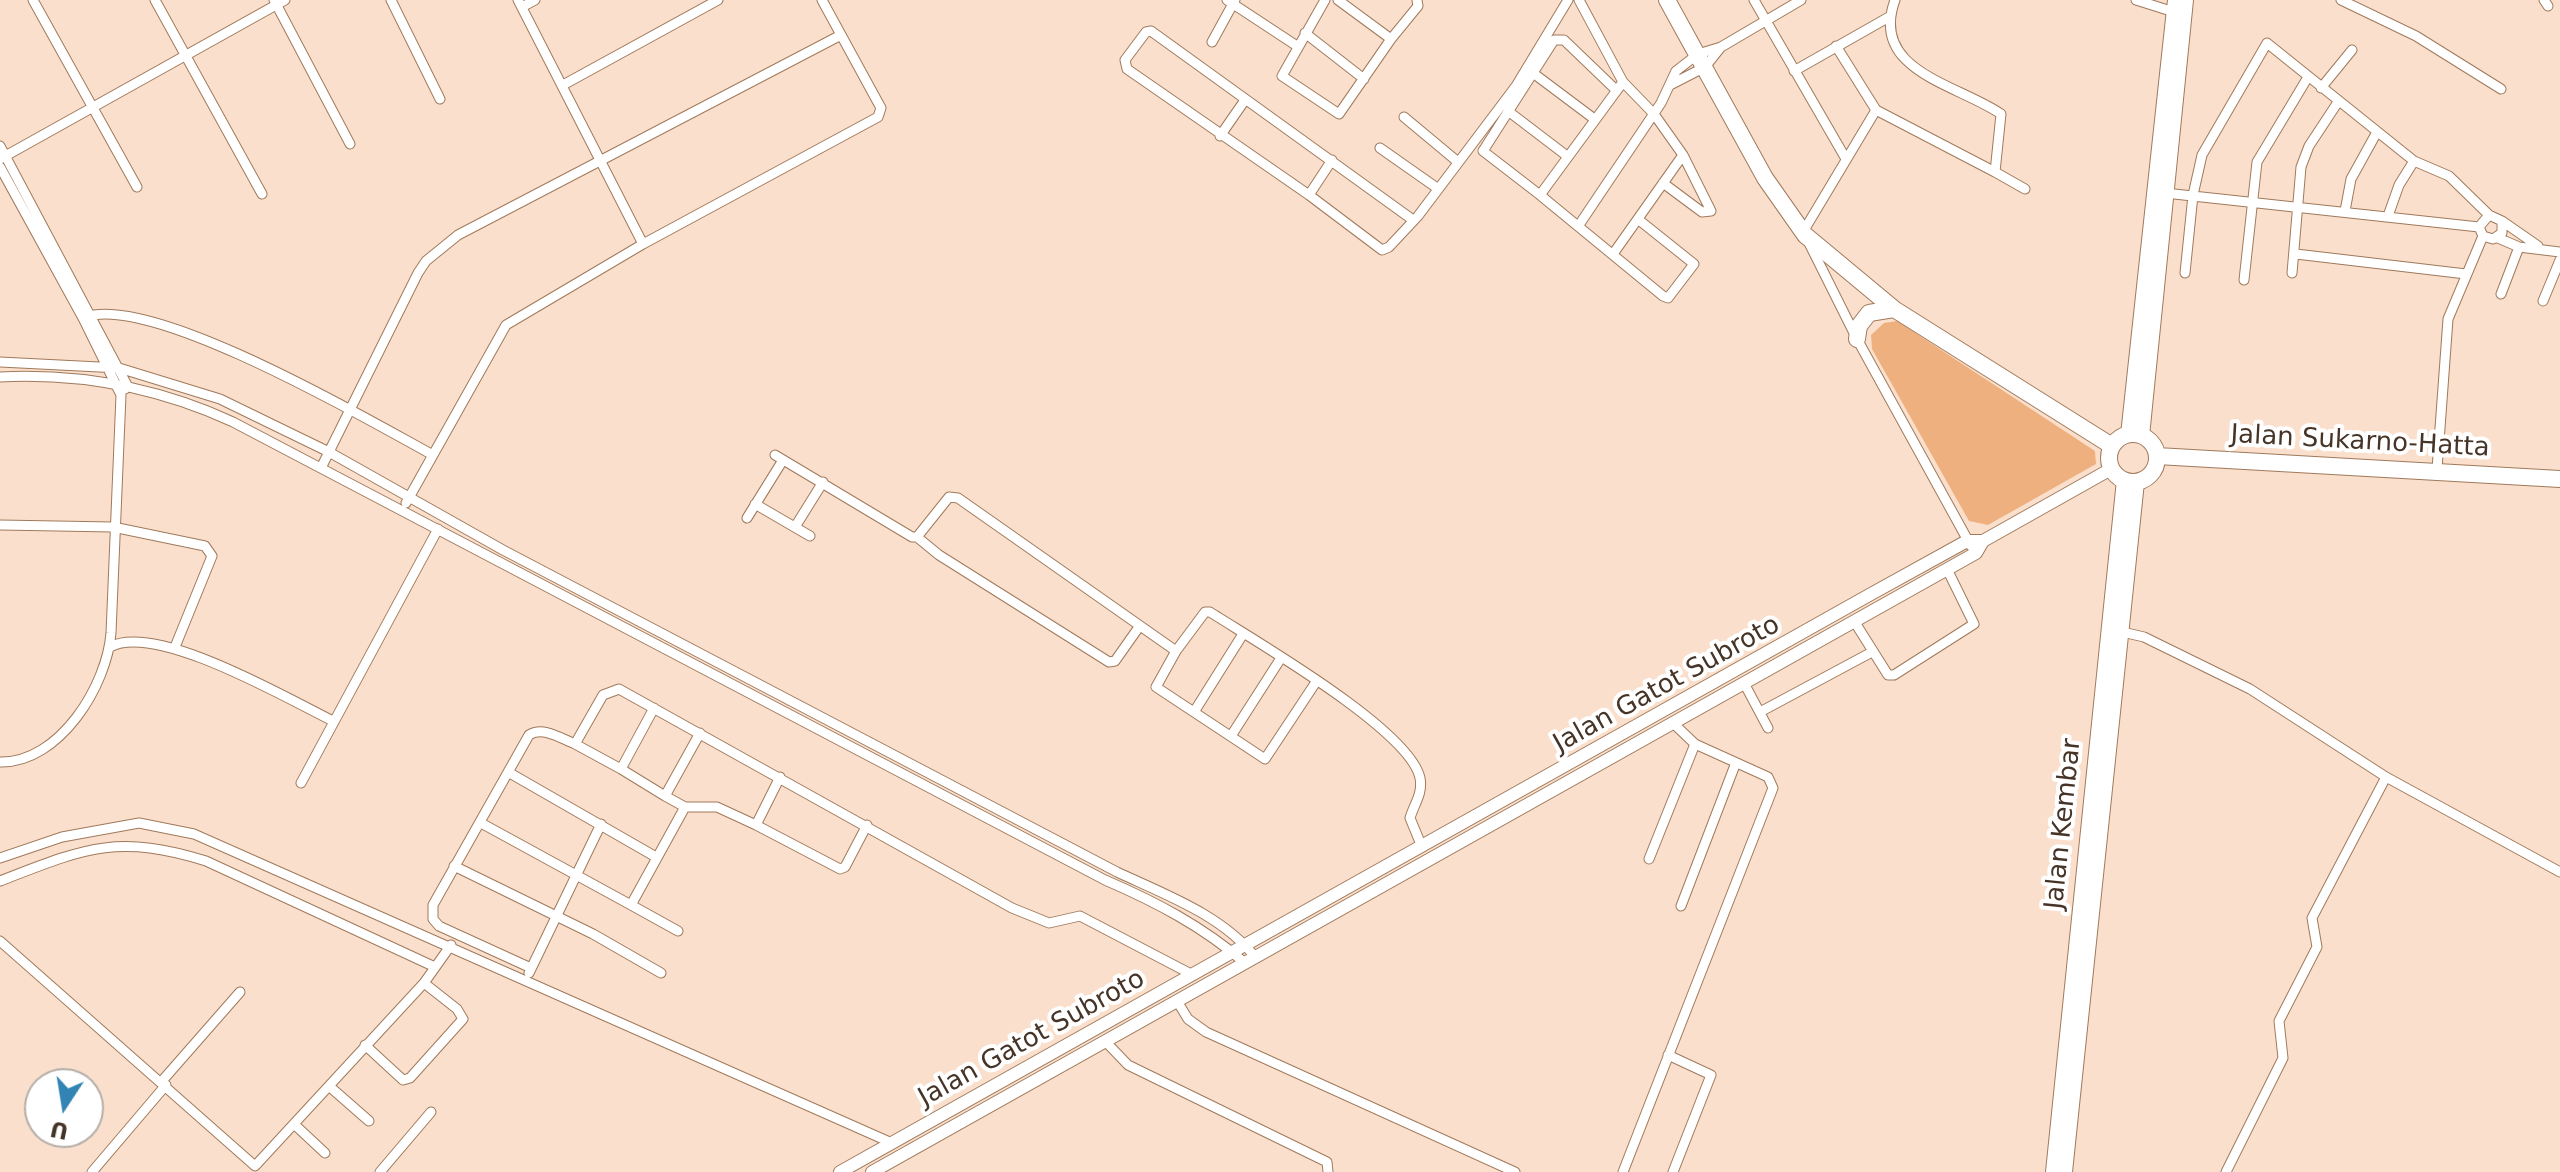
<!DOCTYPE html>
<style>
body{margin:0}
#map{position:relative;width:2560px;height:1172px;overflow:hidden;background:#fae0cc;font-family:"DejaVu Sans",sans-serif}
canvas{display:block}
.north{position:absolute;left:24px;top:1068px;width:80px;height:80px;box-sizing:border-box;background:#fff;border:2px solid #b5aea9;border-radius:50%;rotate:192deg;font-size:22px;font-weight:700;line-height:32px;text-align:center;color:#453427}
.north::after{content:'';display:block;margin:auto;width:28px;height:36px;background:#3184b4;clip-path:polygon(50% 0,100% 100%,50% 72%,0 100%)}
</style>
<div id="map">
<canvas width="2560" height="1172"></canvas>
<div class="north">U</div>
</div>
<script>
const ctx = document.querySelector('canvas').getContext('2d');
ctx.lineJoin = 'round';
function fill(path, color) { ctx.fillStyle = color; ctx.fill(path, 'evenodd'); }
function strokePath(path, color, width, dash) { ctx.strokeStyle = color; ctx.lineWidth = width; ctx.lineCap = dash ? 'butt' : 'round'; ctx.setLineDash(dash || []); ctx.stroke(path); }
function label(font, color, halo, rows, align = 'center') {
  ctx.font = font + ' "DejaVu Sans",sans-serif'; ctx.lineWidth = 8; ctx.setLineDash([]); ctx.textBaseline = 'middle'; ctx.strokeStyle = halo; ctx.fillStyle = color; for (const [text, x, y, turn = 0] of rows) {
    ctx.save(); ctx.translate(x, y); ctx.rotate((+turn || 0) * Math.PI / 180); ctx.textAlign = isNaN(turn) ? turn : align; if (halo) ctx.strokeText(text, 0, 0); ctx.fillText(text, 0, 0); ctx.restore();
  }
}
fill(new Path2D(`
 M1897 321 2095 451 2096 464 1988 525 1969 521 1872 349 1871 335 1884 323Z`), '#efb080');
const minor = new Path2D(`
 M33 0 137 187
 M155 0 262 194
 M274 0 350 144
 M391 0 440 99
 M518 0 643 244
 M1227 0 1297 46
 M1325 0 1282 76 1339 114 1391 39 1418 6 1417 0
 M1338 0 1391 39
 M1579 0 1623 82
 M1754 0 1846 159
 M1895 0C1869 71 1957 84 2001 114L1995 172 2025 189
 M2136 0 2174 12
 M2341 0 2416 36 2501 89
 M2544 0 2548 6
 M522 7 535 0
 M1305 33 1364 79
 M1212 42 1235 0
 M1836 46 1876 110 1995 172
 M1794 71 1889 17
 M1533 73 1593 118
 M1672 84 1705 67 1721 47
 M563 85 718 0
 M2321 88 2352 50
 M1508 111 1567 156
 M1404 117 1458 162
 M1220 136 1245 100
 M0 146 127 385 125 389
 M1380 148 1437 188
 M0 159 285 0
 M0 167 83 318 121 395 111 633C107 685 60 763 0 762
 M1663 183 1702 212 1711 211 1683 155
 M2165 193 2479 227
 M1309 195 1332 160
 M1540 195 1483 151 1554 40H1564L1615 89
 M2345 211 2351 179 2377 132
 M2388 216 2399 185 2414 161 2449 176 2489 215 2502 221V233L2493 239 2483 236 2479 227 2489 215
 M1413 220 1151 31 1146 32 1125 60 1127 69 1309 195 1382 250 1389 247 1418 216 1516 86 1568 0
 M2502 221 2538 246
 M1579 225 1661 103 1676 71 1698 54 1721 47 1801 0
 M1803 232 1876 110
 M2498 238 2519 247 2560 252
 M1810 245 1857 339 1971 546
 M1613 254 1683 155 1654 114 1623 82 1540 195 1663 296 1668 298 1694 264 1639 220
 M2296 254 2466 274
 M2185 273 2193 195 2202 155 2267 43 2414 161
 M2292 273 2301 167 2309 146 2338 102
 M2244 280 2257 162 2308 77
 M2501 294 2519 247
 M2543 301 2560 260
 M83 318C146 290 369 420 431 454
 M0 362 119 368 220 399 329 452 503 550 1117 872C1164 894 1222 915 1255 957
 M0 377C81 373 159 388 233 422L1105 880C1156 902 1202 926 1245 963
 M775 455 912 537H917L949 497 958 498 1176 651 1205 612H1210C1255 641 1410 730 1420 778 1423 794 1414 804 1410 818L1422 847
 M321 468 418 273 426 261 458 235 841 35
 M2437 469 2448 319 2483 236
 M406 503 506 325 643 244 878 117 881 108 822 0
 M755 504 810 536
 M747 518 783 460
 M0 525 113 527 205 546 212 556 175 647
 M795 527 823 482
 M917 537 939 555 1109 662 1115 661 1139 627
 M1854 621 1888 675H1894L1974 624 1947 569
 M2118 631 2144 637 2250 689 2386 777 2312 918 2317 947 2279 1021 2283 1058 2226 1172
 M110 647C156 622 286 698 333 721
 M1176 651 1156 687 1265 759 1316 682
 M1744 683 1768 728
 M654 708 621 769 665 796
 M1194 712 1243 634
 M1760 712 1872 652
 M700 733 665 796 685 807H717L756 825
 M1231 736 1281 658
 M575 744 621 769
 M508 772 656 857
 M780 777 756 825 840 869 845 867 867 825
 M2386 777 2560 872
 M301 783 438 529
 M481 823 631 905 685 807
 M0 858 62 837 139 823 194 834 892 1143
 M1649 859 1695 744
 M454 866 593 934 661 973
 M0 881C83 849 116 833 206 861L435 967
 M631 905 678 931
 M1681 906 1735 765
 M0 941 255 1166 424 983 451 945
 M531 968 439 926 433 919V905L529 735C543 726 560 738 575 744L603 695 619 689 1012 908 1049 923 1080 916 1191 974
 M529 973 601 824
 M1177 1001 1188 1019 1206 1032 1515 1172
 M1105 1041 1128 1065 1327 1162 1328 1172
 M365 1045 403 1080 410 1078 463 1019 457 1009 424 983
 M1668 1055 1711 1075 1673 1172
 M162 1081 240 992
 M329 1086 369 1121
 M295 1125 325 1153
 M92 1172 166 1085
 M380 1172 431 1112
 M1623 1172 1773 788 1768 777 1695 744 1673 723`);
const tertiary = new Path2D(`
 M840 1172 1871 594 1967 541H1983L2111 469
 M872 1172 1976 553 1983 541`);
const secondary = new Path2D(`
 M2128 435 2175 0
 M2142 436 2186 0
 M2053 1172 2124 480
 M2065 1172 2137 482`);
const trunk = new Path2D(`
 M1667 0 1765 178 1805 235 1894 309 2112 446
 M1857 339 1859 326 1869 313 1894 309
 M2109 458a24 24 0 1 1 48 0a24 24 0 1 1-48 0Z
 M2157 456 2560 479`);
strokePath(minor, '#a0795b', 11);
strokePath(tertiary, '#a0795b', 14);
strokePath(secondary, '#a0795b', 16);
strokePath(trunk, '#a0795b', 18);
strokePath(minor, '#fff', 9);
strokePath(tertiary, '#fff', 12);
strokePath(secondary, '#fff', 14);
strokePath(trunk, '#fff', 16);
label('26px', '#453427', '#fff', [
 ["Jalan Sukarno-Hatta",2360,442,3],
 ["Jalan Gatot Subroto",1667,685,-29],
 ["Jalan Kembar",2064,824,-84],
 ["Jalan Gatot Subroto",1032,1039,-29]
]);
</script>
